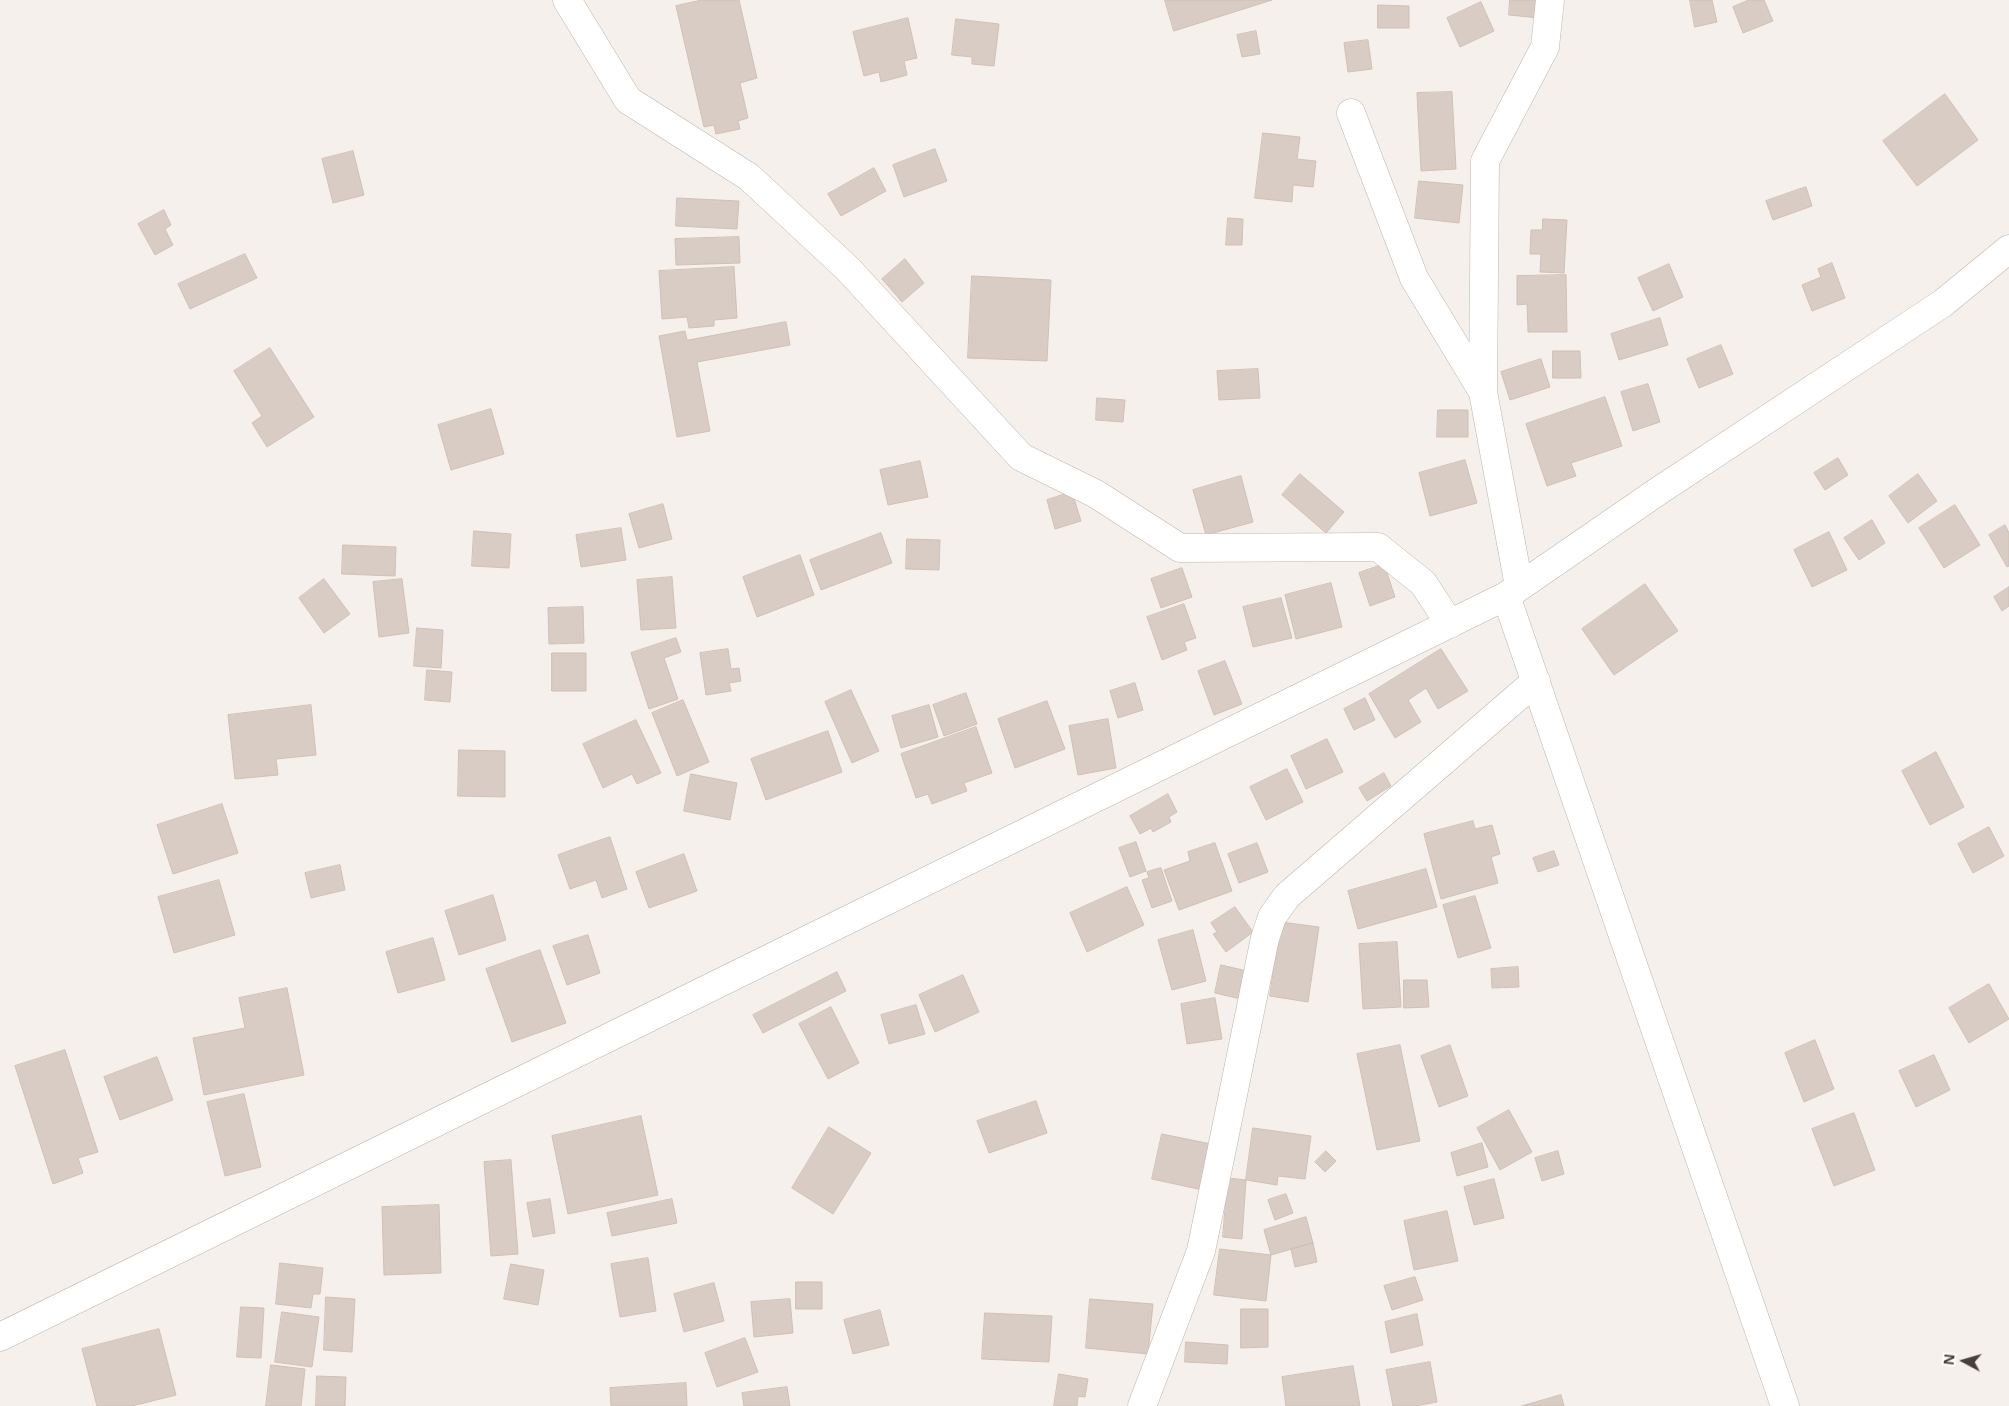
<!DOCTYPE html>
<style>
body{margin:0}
#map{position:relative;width:2009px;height:1406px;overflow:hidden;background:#f5f0eb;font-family:"Open Sans",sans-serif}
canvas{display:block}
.north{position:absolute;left:1939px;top:1336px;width:50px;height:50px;-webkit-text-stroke:4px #fff;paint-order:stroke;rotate:276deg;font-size:14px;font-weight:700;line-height:20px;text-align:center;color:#493f39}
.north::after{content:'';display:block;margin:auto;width:18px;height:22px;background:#493f39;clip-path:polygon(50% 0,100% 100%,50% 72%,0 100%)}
</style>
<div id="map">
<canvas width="2009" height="1406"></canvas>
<div class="north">N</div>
</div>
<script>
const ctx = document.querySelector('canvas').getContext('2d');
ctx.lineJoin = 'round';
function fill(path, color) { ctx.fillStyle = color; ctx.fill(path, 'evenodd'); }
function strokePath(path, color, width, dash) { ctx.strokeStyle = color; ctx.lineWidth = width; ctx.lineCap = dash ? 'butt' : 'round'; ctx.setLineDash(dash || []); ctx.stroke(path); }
const building = new Path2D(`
 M702 0H739L757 78 740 83 748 118 738 121 740 129 716 134 714 125 704 127 676 6Z
 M1165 0H1272L1174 31Z
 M1510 0H1541L1539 18 1509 15Z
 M1690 0H1712L1717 22 1695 27Z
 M1749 0H1764L1773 21 1743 33 1733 7Z
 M1481 2 1494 31 1460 47 1447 18Z
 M1378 5 1409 6V28H1378Z
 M908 18 917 58 904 61 907 75 881 82 879 72 864 76 853 32Z
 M956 19 999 24 994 66 972 64V57L952 55Z
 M1256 31 1260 54 1242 57 1237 35Z
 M1368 40 1372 69 1348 72 1344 43Z
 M1452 92 1456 169 1421 171 1417 93Z
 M1945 94 1978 140 1917 186 1883 141Z
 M1263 133 1300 137 1297 159 1316 161 1313 187 1293 185 1292 202 1255 198Z
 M935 149 947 181 904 197 893 165Z
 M353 151 364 195 333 203 322 159Z
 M874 168 886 191 841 216 828 194Z
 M1419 181 1463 185 1459 223 1415 218Z
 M1806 187 1812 206 1773 220 1766 201Z
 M677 198 739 201 737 229 676 226Z
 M164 210 171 225 165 229 173 245 155 255 138 224Z
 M1228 218 1243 219 1242 245H1226Z
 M1543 219 1567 220 1564 273 1540 272 1541 254H1530L1531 230H1542Z
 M739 237 740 263 676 265 675 239Z
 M245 254 257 278 190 309 178 284Z
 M905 259 924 283 902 302 882 279Z
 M1832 263 1845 298 1812 311 1802 285 1821 277 1818 269Z
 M1669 264 1683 297 1653 311 1638 278Z
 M734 267 737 318 714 320V326L689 328 687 317 662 319 659 271Z
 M1566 275 1567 332H1528L1527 304 1517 305V276Z
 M972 276 1051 280 1047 361 968 358Z
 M1660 318 1668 345 1619 360 1611 334Z
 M786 322 790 345 697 362 710 431 677 437 659 336 685 331 687 340Z
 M1721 345 1733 374 1699 388 1687 359Z
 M270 348 314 417 267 447 252 423 262 416 234 371Z
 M1553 351H1580L1581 378H1553Z
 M1541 359 1550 387 1510 400 1501 372Z
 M1258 369 1260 398 1219 400 1217 371Z
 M1648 384 1660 422 1633 431 1621 392Z
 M1605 397 1622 446 1571 463 1576 476 1547 486 1526 424Z
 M1097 398 1125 400 1123 422 1096 420Z
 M491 409 504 454 451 470 438 425Z
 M1438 410H1468V437H1437Z
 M1838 458 1848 475 1825 490 1814 473Z
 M1465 460 1477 503 1430 516 1419 473Z
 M920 461 928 497 888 505 880 470Z
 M1300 474 1344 512 1326 533 1282 495Z
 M1918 474 1937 501 1908 523 1889 496Z
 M1241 476 1253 522 1206 535 1193 490Z
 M1072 492 1081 521 1055 529 1047 500Z
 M663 504 672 539 639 548 629 514Z
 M1955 505 1980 545 1944 568 1919 528Z
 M1872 520 1885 543 1859 560 1844 538Z
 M2005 525 2009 533V566L2007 567 1989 535Z
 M621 528 626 560 581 567 576 535Z
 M474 531 511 534 509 568 472 566Z
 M1829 532 1847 570 1812 587 1794 550Z
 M881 533 892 563 821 590 810 560Z
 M907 539 940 540 939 570 906 569Z
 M343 545 396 547 395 576 342 574Z
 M800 555 814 595 757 617 743 577Z
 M1384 564 1395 597 1370 606 1359 573Z
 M1182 568 1192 597 1161 608 1151 579Z
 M672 577 676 628 641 630 637 580Z
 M324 579 350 614 324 633 299 598Z
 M402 579 409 633 379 637 373 582Z
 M1331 583 1342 627 1296 639 1285 595Z
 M1645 584 1678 631 1614 675 1582 629Z
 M2009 587V606L2002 611 1994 597Z
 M1281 598 1292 638 1253 647 1243 607Z
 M1184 604 1196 638 1184 642 1187 650 1162 660 1147 617Z
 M583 607 584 643 549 644 548 608Z
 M417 628 443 630 441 668 414 666Z
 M676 638 681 652 664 658 678 699 649 709 631 653Z
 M728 649 731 669 739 668 741 681 729 683 731 691 706 695 700 653Z
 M1441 649 1468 691 1438 709 1426 688 1408 700 1421 722 1395 738 1369 694Z
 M552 653H586V691H552Z
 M1225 661 1242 704 1214 715 1198 671Z
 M427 670 452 672 450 702 425 700Z
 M1135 683 1143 710 1118 718 1110 691Z
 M851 690 879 751 852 763 825 702Z
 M966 693 977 724 944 736 933 705Z
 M1365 698 1375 720 1354 730 1344 709Z
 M683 700 709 762 677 776 652 713Z
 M1047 701 1065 749 1015 768 998 719Z
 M311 705 316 755 276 759 278 775 235 779 228 715Z
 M929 705 938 737 901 748 892 716Z
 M1108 719 1116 768 1078 775 1069 726Z
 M636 720 661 773 637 784 632 774 603 788 583 744Z
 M976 727 992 773 964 783 967 791 932 804 928 794 916 798 901 754Z
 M828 731 842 772 766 800 751 759Z
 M1327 739 1343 772 1306 789 1291 756Z
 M459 750 505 751V797L458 796Z
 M1936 752 1964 807 1930 825 1902 771Z
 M1287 769 1303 802 1266 820 1250 787Z
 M1384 773 1391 786 1367 801 1359 788Z
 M691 774 737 783 730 820 684 811Z
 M1168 794 1177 812 1169 817 1171 822 1153 832 1151 828 1140 834 1130 816Z
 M222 804 238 853 173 874 157 825Z
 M1473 821 1475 829 1492 825 1500 854 1491 857 1498 883 1441 899 1424 834Z
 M1989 827 2004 856 1973 873 1958 844Z
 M610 837 627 889 602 898 596 880 570 889 558 855Z
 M1136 842 1146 871 1130 877 1119 848Z
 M1215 843 1232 891 1179 910 1164 870 1190 861 1188 852Z
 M1257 843 1268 872 1239 883 1228 854Z
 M1554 851 1559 865 1538 872 1533 858Z
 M684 854 697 891 649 908 636 872Z
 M340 865 345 890 311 898 305 873Z
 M1161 868 1172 901 1152 908 1142 880 1149 878 1147 872Z
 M1426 869 1437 907 1358 929 1348 891Z
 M219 880 235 935 174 953 158 897Z
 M1127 887 1144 925 1087 952 1070 913Z
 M493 895 506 940 459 955 445 911Z
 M1475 896 1491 948 1458 958 1443 905Z
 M1235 907 1253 932 1226 952 1213 934 1217 932 1211 923Z
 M1281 922 1319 927 1308 1002 1270 996Z
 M1193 930 1206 981 1172 990 1158 940Z
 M588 935 600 973 567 985 553 946Z
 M433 938 445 980 398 993 386 952Z
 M1397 942 1401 1007 1363 1009 1359 944Z
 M540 950 566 1023 512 1042 486 969Z
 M1221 965 1247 971 1241 999 1215 993Z
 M1518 967 1519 987 1492 988 1491 969Z
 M837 972 846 991 763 1033 753 1015Z
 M963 975 979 1012 935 1032 919 995Z
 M1404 980H1427L1429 1007 1404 1008Z
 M1989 984 2009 1019 1969 1043 1949 1008Z
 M287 988 304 1075 204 1095 193 1038 245 1028 239 998Z
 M1215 998 1222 1039 1187 1044 1181 1004Z
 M916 1005 925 1034 889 1044 881 1015Z
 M831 1007 859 1063 828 1079 799 1024Z
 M1815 1040 1834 1089 1804 1102 1785 1053Z
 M1400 1045 1420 1141 1377 1150 1357 1054Z
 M1450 1045 1468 1096 1439 1107 1421 1056Z
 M65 1050 98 1152 78 1158 83 1173 53 1184 15 1066Z
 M1934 1055 1950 1090 1916 1107 1899 1071Z
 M157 1057 173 1100 120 1120 104 1077Z
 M244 1094 261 1167 225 1176 207 1102Z
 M1036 1101 1047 1133 989 1153 977 1121Z
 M1509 1110 1532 1152 1500 1170 1477 1128Z
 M1854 1113 1875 1170 1834 1186 1812 1129Z
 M641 1116 658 1195 568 1214 552 1136Z
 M829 1127 871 1153 833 1214 792 1188Z
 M1253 1128 1311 1136 1305 1179 1278 1176 1277 1185 1246 1180Z
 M1162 1134 1216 1145 1207 1191 1152 1179Z
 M1482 1143 1488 1167 1457 1176 1451 1153Z
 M1326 1151 1336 1161 1325 1172 1315 1162Z
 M1558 1151 1564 1174 1542 1181 1535 1158Z
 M511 1160 518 1254 491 1256 484 1162Z
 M1228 1178 1246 1180 1242 1239 1223 1237Z
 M1494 1179 1504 1218 1474 1225 1464 1187Z
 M1286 1194 1293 1213 1275 1220 1268 1200Z
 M550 1199 555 1233 533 1237 527 1203Z
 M672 1199 677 1223 612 1236 607 1213Z
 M439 1205 441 1273 384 1275 382 1207Z
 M1447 1211 1458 1261 1414 1270 1404 1221Z
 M1306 1217 1313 1243 1271 1255 1264 1230Z
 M1313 1243 1317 1262 1295 1267 1291 1249Z
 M1220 1249 1271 1255 1266 1301 1214 1295Z
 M648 1258 656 1311 620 1317 611 1264Z
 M280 1263 323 1268 320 1294H313L311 1308 276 1304Z
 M511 1264 544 1270 538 1305 504 1299Z
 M1415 1277 1423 1300 1392 1310 1384 1286Z
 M796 1282H822V1309H796Z
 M714 1283 724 1321 684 1332 674 1294Z
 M326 1297 355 1299 352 1352 324 1350Z
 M790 1299 793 1333 754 1337 751 1302Z
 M1090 1299 1153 1304 1148 1354 1086 1348Z
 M241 1307 264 1308 261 1358 237 1357Z
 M1241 1309H1268V1347L1241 1348Z
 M880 1310 889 1345 853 1354 844 1320Z
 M282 1312 319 1317 312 1367 275 1362Z
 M985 1313 1052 1316 1049 1362 982 1359Z
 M1417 1314 1423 1345 1391 1353 1385 1322Z
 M159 1329 176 1395 132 1406H97L82 1349Z
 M745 1338 758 1372 717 1387 705 1353Z
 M1186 1342 1228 1345 1227 1364 1185 1362Z
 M1430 1362 1437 1402 1415 1406H1393L1386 1370Z
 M271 1365 305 1369 301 1406H266Z
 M1353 1366 1360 1406H1286L1282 1377Z
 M1059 1374 1088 1379 1085 1397 1078 1396 1077 1406H1054Z
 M317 1376 346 1377 345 1406H316Z
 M686 1383 687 1406H611L610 1388Z
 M787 1387 790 1406H744L742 1393Z
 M1561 1395 1564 1406H1522Z`);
fill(building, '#d9ccc4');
strokePath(building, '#d1c0b4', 1);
const minor = new Path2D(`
 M567 0 628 100 749 177 848 269 1021 457 1096 494 1180 548 1378 547 1423 583 1450 624
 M1351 113 1414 278 1483 392
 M1519 586 1483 392 1485 161 1545 47 1550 0
 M1506 596 1785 1406
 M0 1337 1506 596 1657 492 1943 303 2009 249
 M1142 1406 1201 1251 1265 938 1272 917 1287 896 1536 681`);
strokePath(minor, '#c0b6ae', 29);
strokePath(minor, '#fff', 28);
</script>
